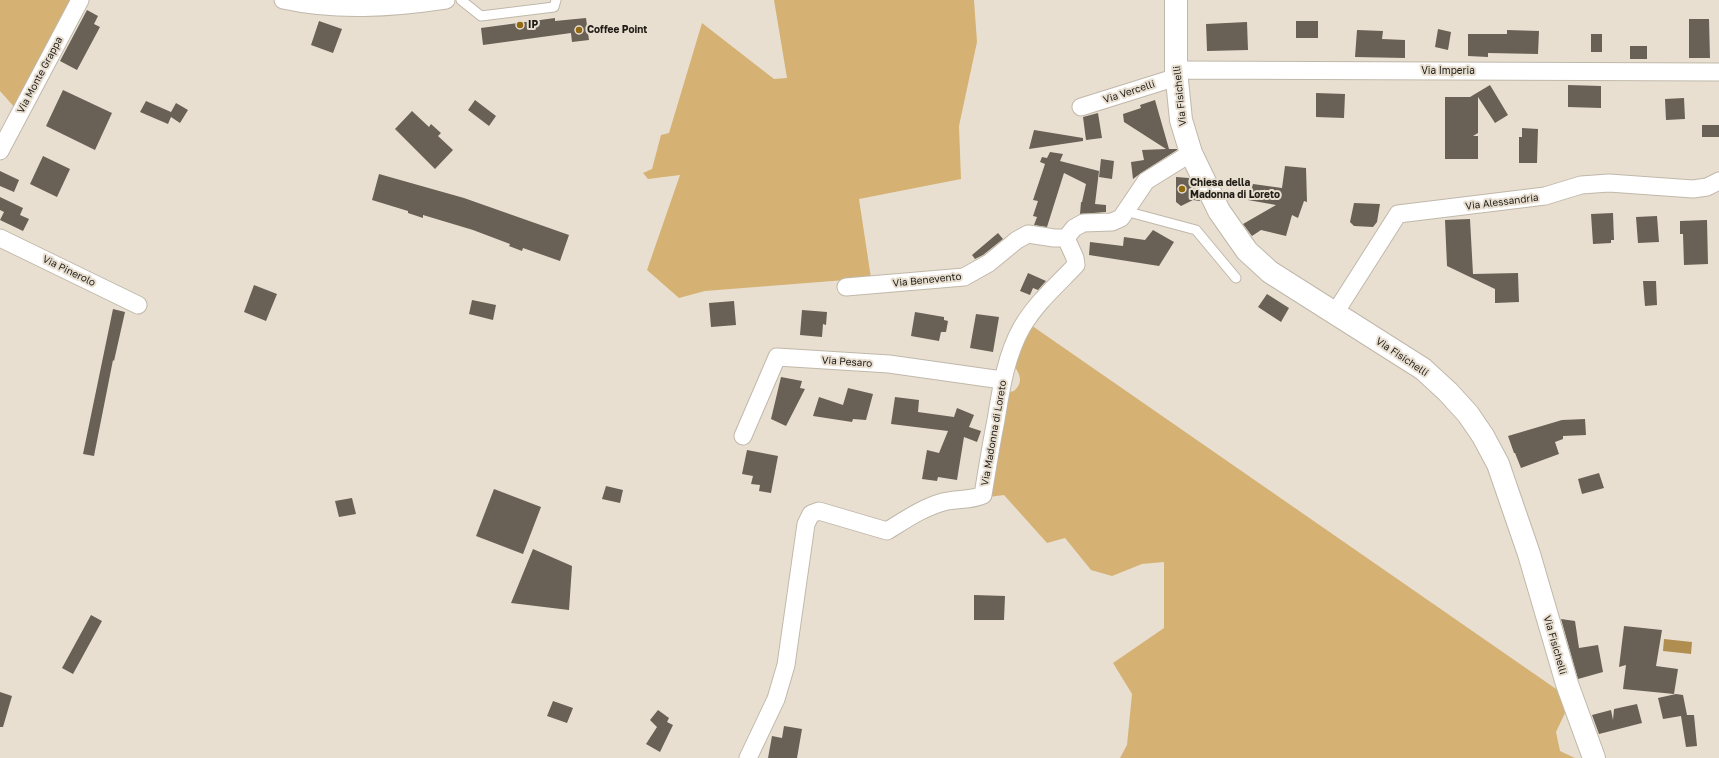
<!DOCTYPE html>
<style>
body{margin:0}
canvas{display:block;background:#e8dfd1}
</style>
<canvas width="1719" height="758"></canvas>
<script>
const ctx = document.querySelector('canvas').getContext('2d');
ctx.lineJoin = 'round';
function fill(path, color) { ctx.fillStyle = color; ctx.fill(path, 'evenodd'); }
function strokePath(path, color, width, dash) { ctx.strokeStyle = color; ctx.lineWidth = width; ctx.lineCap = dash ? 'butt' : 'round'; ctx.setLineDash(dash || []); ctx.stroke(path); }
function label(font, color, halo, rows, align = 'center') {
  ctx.font = font + ' "Golos Text",sans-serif'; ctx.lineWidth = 4; ctx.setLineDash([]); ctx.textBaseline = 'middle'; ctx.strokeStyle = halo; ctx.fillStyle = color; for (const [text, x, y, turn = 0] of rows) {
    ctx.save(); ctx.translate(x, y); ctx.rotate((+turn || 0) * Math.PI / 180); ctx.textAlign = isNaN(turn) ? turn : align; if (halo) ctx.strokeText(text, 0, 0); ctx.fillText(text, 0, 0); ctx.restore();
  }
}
fill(new Path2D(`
 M0 0H70L16 109 0 91Z
 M774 0H974L977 42 959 126 961 179 859 199 871 278 705 291 679 298 647 270 680 175 648 179 643 173 652 169 661 135 669 133 702 23 774 79 787 78Z
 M1028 323 1559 691 1565 713 1556 732 1560 751 1575 758H1120L1127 745 1132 694 1113 663 1164 628V562L1142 564 1112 576 1091 570 1065 538 1047 543 1004 495 989 497 1005 393 1014 391C1024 382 1020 374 1013 364Z`), '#d5b274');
fill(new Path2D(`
 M1664 639 1692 642 1691 654 1663 651Z`), '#b08e50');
fill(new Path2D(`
 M87 10 98 16 94 24 100 27 77 70 60 61Z
 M555 18V21L586 18 589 40 572 42 571 33 483 45 481 28Z
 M1689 19H1709L1710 58H1689Z
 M319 21 342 29 333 53 311 45Z
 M1296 21H1318V38H1296Z
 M1247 22 1248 50 1207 51 1206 24Z
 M1438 29 1451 32 1448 50 1435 47Z
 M1357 30 1383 31 1382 39 1405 40V58L1355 57Z
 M1507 30 1539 31 1538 54 1488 53V57L1468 56V34H1507Z
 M1591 34H1602V52H1591Z
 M1630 46H1647V59H1630Z
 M1490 85 1508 115 1495 123 1478 97V133L1473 136H1478V159H1445V97H1470Z
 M1568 85 1601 86V108L1568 107Z
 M63 90 112 113 95 150 46 126Z
 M1316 93 1345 94 1344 118 1316 117Z
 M1684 98 1685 119 1666 120 1665 99Z
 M475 100 496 116 489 126 468 110Z
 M1155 100 1169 149H1177V150L1141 173 1133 179 1131 162 1144 160 1142 150 1166 149 1124 122 1123 114 1141 108 1140 105Z
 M146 101 171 112 176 103 188 110 180 123 171 117 168 124 140 112Z
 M412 111 429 127 431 124 441 133 438 136 453 150 435 169 395 129Z
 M1098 113 1102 138 1086 140 1083 117Z
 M1702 125H1719V137H1702Z
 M1522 128 1538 129 1537 163H1519V137H1522Z
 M1034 130 1083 138V141L1029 149Z
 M1050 152 1063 154 1060 161 1099 171 1095 204 1106 205V212L1080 214 1081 202H1082L1086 184 1064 173 1047 227 1034 225 1037 217 1033 216 1038 201 1033 200 1045 164 1040 162 1042 157 1047 158Z
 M43 156 70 169 57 197 30 184Z
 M1101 159 1114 161 1112 179 1099 177Z
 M1285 166 1306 168 1307 202 1304 201 1298 218 1292 215 1286 236 1261 230 1252 236 1243 224 1276 205 1248 200 1253 184 1282 188Z
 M0 171 19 180 14 192 0 186Z
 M379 174 464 198 569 235 560 261 523 248 522 251 509 246 510 244 473 230 423 215V218L408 213V211L372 200Z
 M1176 177 1189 178 1200 201 1193 200 1181 206 1176 202Z
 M0 197 23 208 20 215 29 219 23 231 0 220 4 212 0 210Z
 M1354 203 1380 204 1377 222 1373 227 1354 226 1350 222Z
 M1613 213 1614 240H1611V243L1593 244 1591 214Z
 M1657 216 1659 242 1638 243 1636 217Z
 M1470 219 1473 274 1518 273 1519 302 1495 303V289L1447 266 1445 220Z
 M1707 220 1708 264 1684 265 1683 234H1680V221Z
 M1153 230 1174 242 1159 266 1089 255 1090 242 1123 246 1124 237 1145 240Z
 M998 233 1003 239 983 255 975 259 972 255Z
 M1028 273 1046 281 1038 290 1033 288 1030 295 1020 291Z
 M1643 281H1656L1657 305 1645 306Z
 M254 285 277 294 266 321 244 312Z
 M1267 294 1289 308 1281 322 1258 307Z
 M472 300 496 305 493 320 469 314Z
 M734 301 736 325 711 327 709 303Z
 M113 309 125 312 114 361 113 360 94 456 83 454Z
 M802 310 827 312 826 325 823 324 822 337 800 335Z
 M915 312 944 317V320L948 321 946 332H941L939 341 911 336Z
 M976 314 999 317 993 352 970 348Z
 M781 377 802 381 800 388 805 389 786 426 771 419Z
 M848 388 873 394 866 420 853 419 852 422 813 416 819 397 843 405Z
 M895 397 919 400 918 412 954 417 957 408 974 415 969 427 981 431 977 442 964 437 957 480 938 477 937 481 922 479 927 450 939 453 948 431 891 424Z
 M1585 419 1586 435 1563 436V439L1555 442 1559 454 1521 468 1515 453H1514L1508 436 1562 420Z
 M747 450 778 456 771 493 759 491 760 485 751 484 753 476 742 474Z
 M1599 473 1604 488 1582 494 1578 479Z
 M606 486 623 490 620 503 602 499Z
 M494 489 541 507 523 554 476 536Z
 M352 498 356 514 339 517 335 501Z
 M533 549 572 566 569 610 511 603Z
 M974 595 1005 596 1004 620H974Z
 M91 615 102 621 73 674 62 668Z
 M1561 619 1575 621 1579 648 1598 645 1603 672 1578 679Z
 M1624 626 1662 630 1656 666 1678 669 1674 694 1623 689 1626 665 1619 667Z
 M0 692 12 696 3 727H0Z
 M1676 694 1683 695 1687 715H1694L1697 746 1686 747 1681 716 1663 719 1658 698Z
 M553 701 573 708 567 723 547 716Z
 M1637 704 1642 723 1599 734 1592 715 1611 710 1613 720 1614 709Z
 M658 710 669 718 667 722 673 725 660 752 646 744 657 727 650 720Z
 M784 726 802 729 797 758H768L772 736 782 738Z`), '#696155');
const service = new Path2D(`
 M461 0 481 16 554 7 556 0
 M1125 211 1196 230 1236 278`);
const minor = new Path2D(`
 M283 0C337 12 392 8 446 0
 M1176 70 1719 72
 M1081 107 1177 77
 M0 151 80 0
 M0 238 138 305
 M846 287 964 277 989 263 1017 240 1028 234 1054 238H1066
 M1335 313 1398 214 1545 196 1581 185 1609 183 1693 189 1707 187 1719 181
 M743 436 777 357 889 364 1002 380
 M748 758 776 699 786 665 806 524 811 514 819 511 887 531C905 520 922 508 943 502 957 498 970 501 983 495 987 470 991 445 996 420 1001 389 1006 355 1022 327 1036 303 1057 285 1076 265L1075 258 1066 238 1074 228 1083 223 1112 222 1121 218 1146 181 1191 153`);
const secondary = new Path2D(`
 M1176 0V70L1181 120 1191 153 1219 211 1247 251 1270 272 1423 369 1448 392 1468 414 1483 436 1498 464 1529 554 1567 684 1594 758`);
strokePath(service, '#c0b8aa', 11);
strokePath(minor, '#c0b8aa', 19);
strokePath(secondary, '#c0b8aa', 24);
strokePath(service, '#fff', 9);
strokePath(minor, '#fff', 17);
strokePath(secondary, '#fff', 22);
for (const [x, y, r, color] of [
 [520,25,4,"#916910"],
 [579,30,4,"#916910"],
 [1182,189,4,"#916910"]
]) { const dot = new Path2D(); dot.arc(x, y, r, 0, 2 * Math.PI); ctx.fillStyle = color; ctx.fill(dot); strokePath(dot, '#e8dfd1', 1.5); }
label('bold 10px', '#1f1c16', '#e8dfd1', [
 ["IP",528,25],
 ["Coffee Point",587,30],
 ["Chiesa della",1190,183],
 ["Madonna di Loreto",1190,195]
], 'left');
label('10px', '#1f1c16', '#e8dfd1', [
 ["Via Imperia",1448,71],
 ["Via Monte Grappa",40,75,-62],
 ["Via Vercelli",1129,92,-18],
 ["Via Fisichelli",1180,96,-96],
 ["Via Alessandria",1502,202,-7],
 ["Via Pinerolo",69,271,26],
 ["Via Benevento",927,280,-6],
 ["Via Fisichelli",1402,357,34],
 ["Via Pesaro",847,362,4],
 ["Via Madonna di Loreto",994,433,-80],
 ["Via Fisichelli",1555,645,74]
]);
</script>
